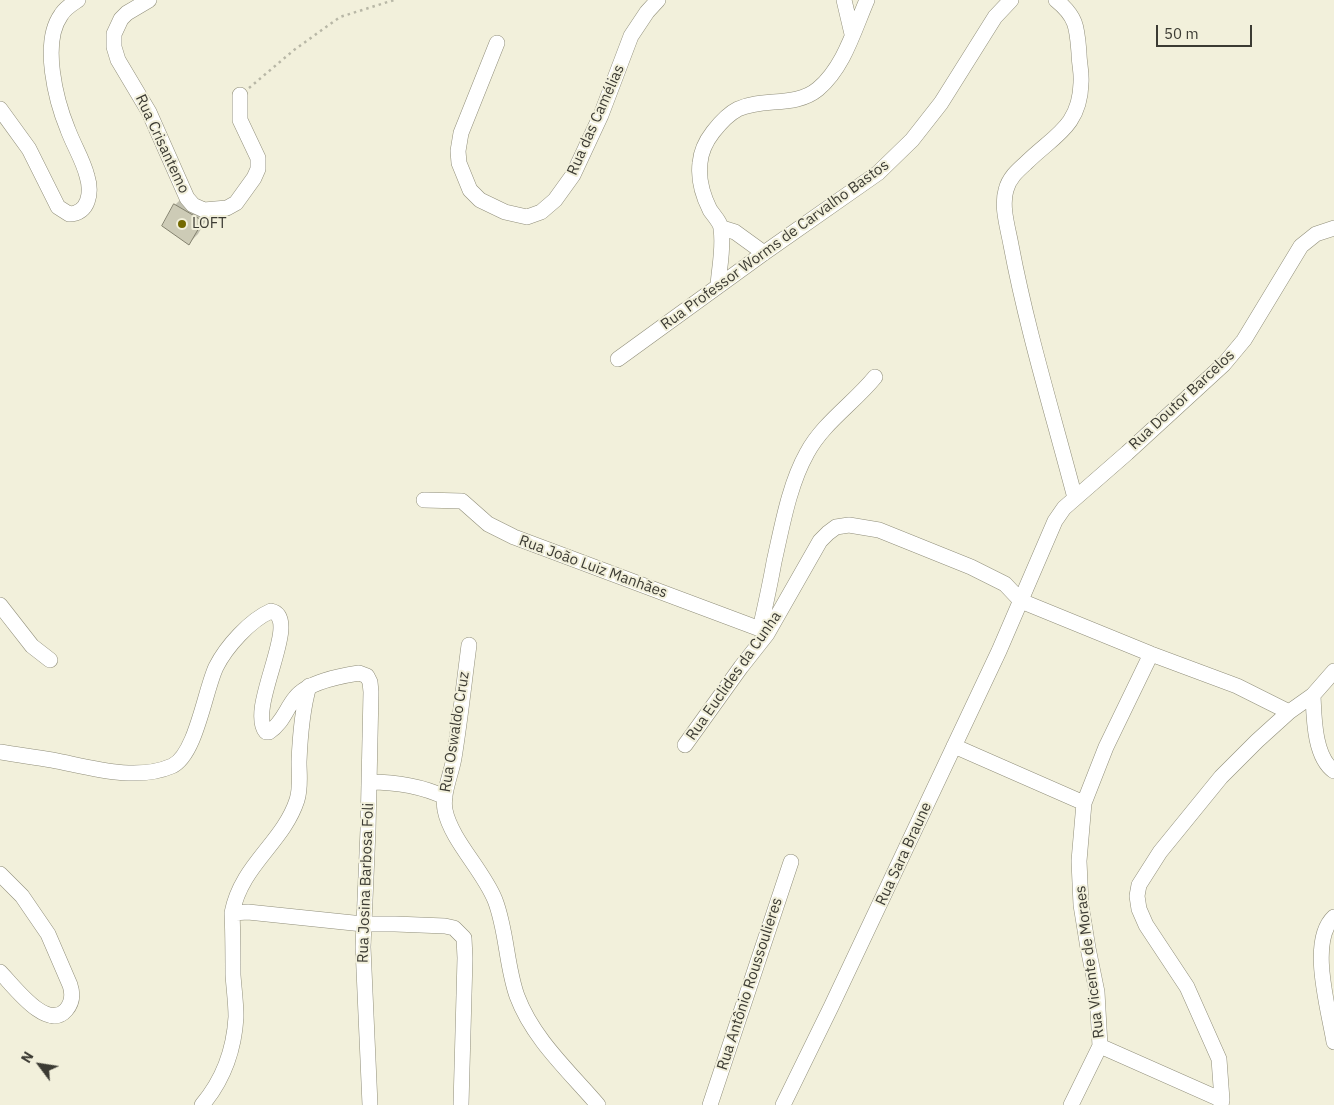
<!DOCTYPE html>
<meta charset="utf-8">
<style>
body{margin:0}
#map{position:relative;width:1334px;height:1105px;overflow:hidden;background:#f2f0db;font-family:"IBM Plex Sans",sans-serif}
canvas{display:block}
.north{position:absolute;left:15px;top:1040px;width:50px;height:50px;-webkit-text-stroke:4px #f2f0db;paint-order:stroke;rotate:301deg;font-size:14px;font-weight:700;line-height:20px;text-align:center;color:#3c3b33}
.north::after{content:'';display:block;margin:auto;width:18px;height:22px;background:#3c3b33;clip-path:polygon(50% 0,100% 100%,50% 72%,0 100%)}
.scale{position:absolute;left:1156px;top:25px;width:96px;height:22px;box-sizing:border-box;border:2px solid #3c3b33;border-top:0;padding-left:6px;font-size:15px;line-height:18px;white-space:nowrap;color:#3c3b33;-webkit-text-stroke:4px #f2f0db;paint-order:stroke}
</style>
<div id="map">
<canvas width="1334" height="1105"></canvas>
<div class="north">N</div>
<div class="scale">50 m</div>
</div>
<script>
const ctx = document.querySelector('canvas').getContext('2d');
ctx.lineJoin = 'round';
function fill(path, color) { ctx.fillStyle = color; ctx.fill(path, 'evenodd'); }
function strokePath(path, color, width, dash) { ctx.strokeStyle = color; ctx.lineWidth = width; ctx.lineCap = dash ? 'butt' : 'round'; ctx.setLineDash(dash || []); ctx.stroke(path); }
function label(font, color, halo, rows, align = 'center') {
  ctx.font = font + ' "IBM Plex Sans",sans-serif'; ctx.lineWidth = 4; ctx.setLineDash([]); ctx.textBaseline = 'middle'; ctx.strokeStyle = halo; ctx.fillStyle = color; for (const [text, x, y, turn = 0] of rows) {
    ctx.save(); ctx.translate(x, y); ctx.rotate((+turn || 0) * Math.PI / 180); ctx.textAlign = isNaN(turn) ? turn : align; if (halo) ctx.strokeText(text, 0, 0); ctx.fillText(text, 0, 0); ctx.restore();
  }
}
fill(new Path2D(`
 M184 196 211 212 198 234 189 243 175 205Z`), '#0003');
const building = new Path2D(`
 M174 204 203 221 189 245 162 226Z`);
fill(building, '#cdcbb6');
strokePath(building, '#83816e', 1);
const street = new Path2D(`
 M149 0 127 13 121 19 114 34V47L118 60 149 112 187 198 193 205 204 210 227 208 236 203 254 178 258 169V158L240 120V95
 M844 0 852 34
 M1056 0C1077 17 1077 28 1079 53 1079 63 1082 73 1081 83 1080 127 1053 136 1026 163 1017 171 1009 178 1006 190 1001 207 1008 228 1011 245 1027 330 1053 414 1075 498
 M497 43 461 133 458 151 459 163 470 190 480 200 505 212 527 217 541 212 555 200 573 175 601 115 631 36 647 12 658 0
 M0 109 29 149 58 207 69 214C89 214 92 192 87 176 83 160 74 146 68 130 56 101 41 43 61 15 65 8 72 4 78 0
 M722 228 735 232 764 253
 M718 286C719 268 724 248 721 229 721 223 714 216 710 210 703 196 698 179 700 163 701 151 706 141 713 132 720 123 728 114 738 109 764 97 795 108 818 89 844 67 854 30 867 0
 M618 359 764 253 878 173 912 140 941 103 995 17 1011 0
 M424 500 462 501 488 524 514 537 760 629 767 634
 M0 605 32 646 50 660
 M760 629C765 607 770 585 774 562 782 527 789 485 807 453 823 423 854 403 875 377
 M469 645C464 683 460 721 454 758 451 775 442 794 445 810 451 840 483 870 495 900 507 931 506 965 517 996 533 1039 569 1071 598 1105
 M1313 695C1314 717 1314 757 1334 771
 M685 745 741 667 767 634 820 541 828 533 836 527 849 525 879 530 971 567 1005 584 1021 601 1151 654 1237 686 1289 712
 M954 746 1084 803 1079 861 1081 905 1088 948 1097 992 1100 1046 1071 1105
 M0 752C17 755 35 757 52 760 89 767 135 782 172 766 196 755 205 690 216 667 226 647 250 620 271 611 303 618 246 708 266 732H269C282 724 286 709 295 698 307 682 340 676 359 673L367 676 370 682 371 692 368 830 363 947 370 1105
 M370 782C395 782 421 786 445 797
 M1084 803 1106 747 1151 654
 M0 874 22 896 48 934 70 985C73 994 73 1002 66 1010 47 1032 13 985 0 972
 M232 913 248 912 363 924H395L445 926 454 928 464 938 465 958 461 1105
 M1334 917C1308 941 1329 1010 1334 1042
 M1100 1046 1222 1100
 M202 1105C224 1079 234 1051 236 1017 236 1003 234 989 233 975 233 954 233 933 232 913 241 865 283 843 297 800 301 787 299 775 299 762 300 737 302 710 309 686
 M710 1105 791 862
 M783 1105 831 1007 999 651 1055 521 1064 508 1127 453 1224 364 1244 340 1301 246 1316 234 1334 228
 M1221 1105 1222 1100 1219 1059 1187 987 1146 925 1139 909 1137 896 1139 885 1160 852 1221 777 1257 741 1289 712 1313 695 1334 671`);
strokePath(street, '#908e7a', 16);
strokePath(new Path2D(`
 M249 88 294 50 340 17 394 0`), '#b8b7a6', 2.5, [2.5, 4]);
strokePath(street, '#fff', 15);
for (const [x, y, r, color] of [
 [182,224,5,"#736900"]
]) { const dot = new Path2D(); dot.arc(x, y, r, 0, 2 * Math.PI); ctx.fillStyle = color; ctx.fill(dot); strokePath(dot, '#f2f0db', 2); }
label('15px', '#3c3b33', '#f2f0db', [
 ["Rua das Camélias",596,120,-66],
 ["Rua Crisantemo",162,144,65],
 ["Rua Professor Worms de Carvalho Bastos",775,245,-36],
 ["Rua Doutor Barcelos",1182,400,-43],
 ["Rua João Luiz Manhães",593,567,20],
 ["Rua Euclides da Cunha",734,676,-55],
 ["Rua Oswaldo Cruz",455,732,-81],
 ["Rua Sara Braune",904,854,-65],
 ["Rua Josina Barbosa Foli",366,883,-88],
 ["Rua Vicente de Moraes",1090,962,-97],
 ["Rua Antônio Roussoulieres",750,984,-72]
]);
label('15px', '#3c3b33', '#f2f0db', [
 ["LOFT",192,224]
], 'left');
</script>
